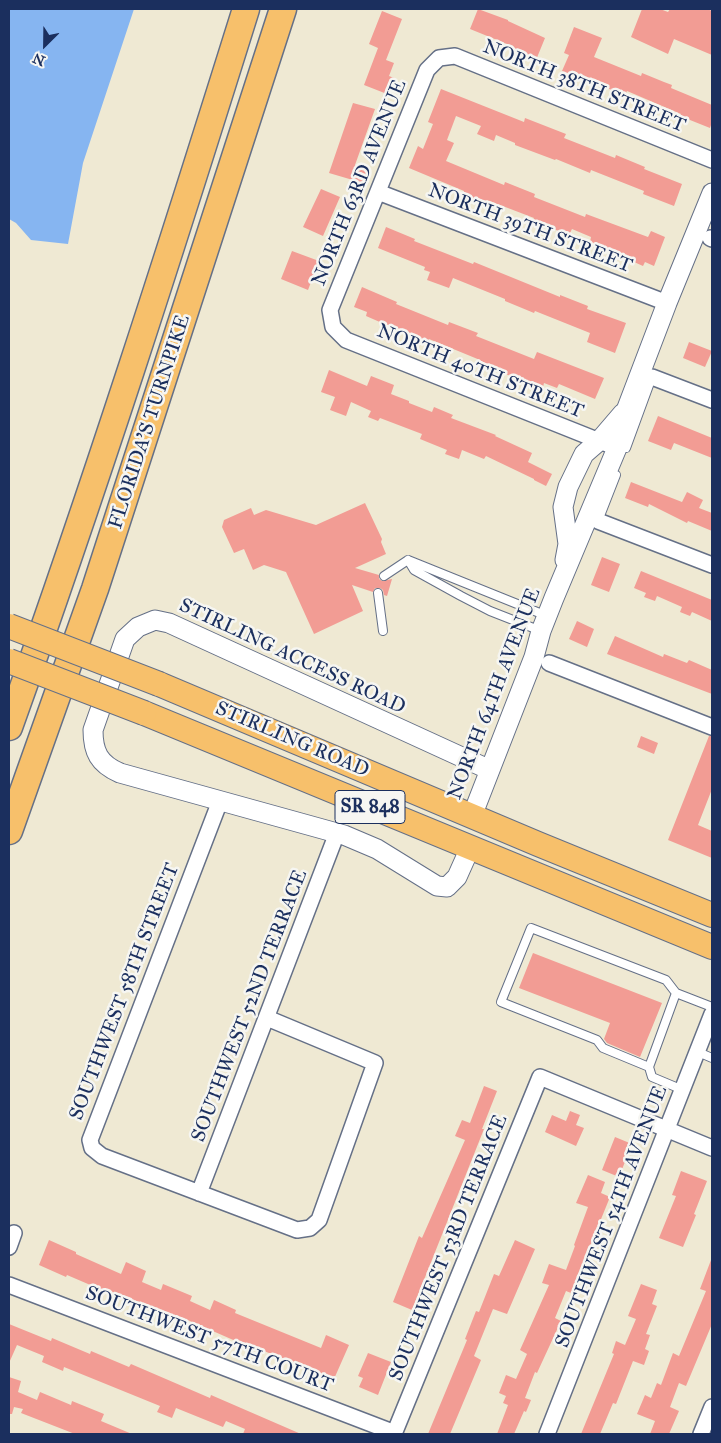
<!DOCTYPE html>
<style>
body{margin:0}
#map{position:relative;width:721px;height:1443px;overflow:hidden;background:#efe9d3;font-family:"IM FELL Great Primer",serif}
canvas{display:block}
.frame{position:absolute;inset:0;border:10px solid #1b2f5e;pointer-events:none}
.north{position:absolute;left:20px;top:20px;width:50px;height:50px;-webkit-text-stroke:4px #f6f6f2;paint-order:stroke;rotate:203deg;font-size:14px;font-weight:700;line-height:20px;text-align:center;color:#1b2f5e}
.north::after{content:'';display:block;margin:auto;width:18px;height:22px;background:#1b2f5e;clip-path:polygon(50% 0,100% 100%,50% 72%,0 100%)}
</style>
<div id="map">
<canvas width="721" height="1443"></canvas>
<div class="frame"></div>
<div class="north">N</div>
</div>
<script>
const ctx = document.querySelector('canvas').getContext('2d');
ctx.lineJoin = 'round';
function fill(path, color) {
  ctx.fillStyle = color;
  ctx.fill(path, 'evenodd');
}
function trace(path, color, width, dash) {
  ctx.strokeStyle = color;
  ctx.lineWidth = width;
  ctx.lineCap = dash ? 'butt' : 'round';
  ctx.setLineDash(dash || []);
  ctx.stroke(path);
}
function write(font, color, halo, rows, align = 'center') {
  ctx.font = font + ' "IM FELL Great Primer",serif';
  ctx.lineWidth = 5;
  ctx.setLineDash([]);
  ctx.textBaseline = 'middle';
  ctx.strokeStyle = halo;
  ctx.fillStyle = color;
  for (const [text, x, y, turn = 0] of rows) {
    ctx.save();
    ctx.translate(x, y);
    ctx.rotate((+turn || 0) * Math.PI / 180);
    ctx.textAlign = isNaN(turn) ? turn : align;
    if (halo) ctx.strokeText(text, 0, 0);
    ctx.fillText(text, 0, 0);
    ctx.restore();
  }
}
fill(new Path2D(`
 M9,9h125l-51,154 -15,81 -37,-4 -15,-17 -7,-4z`), '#86b5f1');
fill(new Path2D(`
 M478,9l30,11v1l37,17 -9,22 -30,-14 1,-2 -37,-15z
 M642,9h18l8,3 2,-3h37l5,2v44l-38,-16 -6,15 -37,-17z
 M382,11l20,8 -16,41 8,3 -5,13 5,2 -7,16 -23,-9 14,-37 -9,-4z
 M574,27l28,11 -8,19 47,19 1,-3 22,9 8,3 -1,3 41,17v17l-2,6 -30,-12 1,-2 -54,-23 -2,4 -63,-24 7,-16 -5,-2z
 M441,89l83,33 1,-4 41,16 -2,4 51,20 1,-3 29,12 -1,2 38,15 -8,22 -31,-12 1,-3 -53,-21 -1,3 -34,-14 -1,1 -40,-15v-2l-19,-8 -2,6 -17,-7 4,-8 -25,-10 -9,24 7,3 -8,18 58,24 1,-3 30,12 -1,3 51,20 1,-3 62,23 3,-6 14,6 -11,29 -9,-4 -2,4 -9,-4 1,-3 -45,-17 1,-5 -19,-8 -3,6 -36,-14 1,-3 -47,-18 -1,4 -23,-9 1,-4 -55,-23 9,-22 5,3 10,-25 -5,-2z
 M353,103l22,6 -20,56 13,4 -5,14 -34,-10z
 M321,189l19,8 -17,39 -20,-9z
 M386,227l29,12 -1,2 59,23 1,-2 86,35v-2l28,11 -1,3 39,14 -11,30 -28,-11 3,-9 -55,-22 -1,2 -29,-12v-2l-52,-21 -4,10 -22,-8 3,-8 -6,-2 1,-3 -47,-19z
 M292,251l27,10 -11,29 -27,-11z
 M362,287l35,15 -1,2 52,21 1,-3 29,11 -2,3 58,23 3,-7 67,26 -9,21 -36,-15 -2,4 -13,-5 -1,4 -17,-7 -1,2 -46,-19 1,-3 -51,-21 -1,4 -62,-27 1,-4 -13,-5z
 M689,342l23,9 -7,16 -22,-9z
 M329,370l38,16 4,-10 23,9 -3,9 18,7v2l23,9 2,-5 19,8 -2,3 45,17 -1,1 37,17 -4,9 24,12 -6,12 -12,-6v-1l-48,-23 -2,3 -22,-9 -3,9 -14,-5 2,-4 -27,-11 2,-5 -42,-16 -2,3 -10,-4 3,-6 -20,-9 -5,14 -16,-6 5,-13 -14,-5z
 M658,416l54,22v20l-38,-15 -3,7 -23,-9z
 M631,482l51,20 5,-10 16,8 -4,8 13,5v18l-24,-10 -1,2 -38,-19 -1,3 -23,-9z
 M365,503l17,36 -1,3 5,12 -31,14 24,7v4l3,2 10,-2 -5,17 -3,-1 -1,-5 -3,-2h-5l-2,4 -21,-7 11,26 -49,23 -28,-62 -22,-7 -11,5 -9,-21 -10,4 -12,-26 2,-7 27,-12 3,7 12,-5 50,15z
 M602,557l18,7 -11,28 -18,-7z
 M641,571l71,29v21l-20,-9 -2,4 -10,-4 2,-5 -25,-11 -2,5 -11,-4 2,-4 -12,-5z
 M577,621l17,8 -7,18 -18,-8z
 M615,636l48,21 1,-3 23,9 2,-3 23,10v24l-105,-40z
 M641,736l17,7 -4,11 -17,-7z
 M709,736h3v53l-14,36 14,6v27l-44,-18z
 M533,953l129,50 -22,54 -33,-14 -3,-4 6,-16 -91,-35z
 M484,1086l13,5 -15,38h2l-72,181 -19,-8 26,-66 3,2 43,-98 -10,-4 7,-16 8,3z
 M570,1111l10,4 -4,10 8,3 -8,18 -31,-14 7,-17 14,6z
 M615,1137l17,7 -13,33 -17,-7z
 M681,1171l26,10 -13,33 2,1 -13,32 -24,-9 17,-42 -4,-1z
 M588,1175l17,7 -4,11 9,4 -39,96 -5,-2 -11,27 6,3 -24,52 -2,-1 -10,26 6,2 -5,12 -2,-1 -10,23h-17l11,-29 -5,-2 3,-7 -7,-3 7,-18 10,4 11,-25 -7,-4 29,-65 -7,-2 7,-19 17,6 9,-24 -1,-1 14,-38 -12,-4z
 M49,1240l27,12v2l45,20 5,-12 20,9 -4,11 19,8 2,-6 29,12 -2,5 20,9 4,-10 22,10 -1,3 86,35 5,-13 23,10 -15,34 -70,-28 -1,2 -80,-35 -1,2 -37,-16 -1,4 -77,-33 -1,2 -27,-12z
 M515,1240l20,9 -28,65 -14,-5 -19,47 7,4 -31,74h-22l39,-94 -2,-1 11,-28 3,1 15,-38 5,2z
 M711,1260l1,64 -26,62 -7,-3 -9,24 9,4 -10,23h-19l5,-13 -18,-7 8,-19 6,3 6,-15 4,2 12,-32 6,3 27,-65 -6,-2z
 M641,1284l16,6 -5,14 5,2 -11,28 4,1 -5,14 4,2 -5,14 -11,-4 -17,43 -3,-1 -13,31h-19l33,-80 -2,-1 4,-12 9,4 11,-26 -8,-3z
 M9,1324l42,17 1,-3 38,16 1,-3 38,16 2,-3 79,34 1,-3 90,39h-58l2,-5 -19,-8 -3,6 -47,-19 -4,10 -15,-6 3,-6 -96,-39 -1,4 -21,-9 2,-6 -27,-11 -8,18z
 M368,1353l23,9 -13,33 -19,-8 4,-9 -5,-2z
 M9,1377l12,4 -3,11 19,8 3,-8 31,13 1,-4 32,13 -3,7 31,13h-57l-54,-21 2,-4 -9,-2 -2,7h-3z`), '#f29c94');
const service = new Path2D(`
 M626,448l26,-71
 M598,521l18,-46
 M408,560l6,10 47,26 29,15 51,20
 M408,560l139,56
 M384,576l24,-16
 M378,593l5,38
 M676,993l-27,74 3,10 31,13
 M698,1052l14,6
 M649,1067l-46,-19 -6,-8 -96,-38 30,-74 135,52 10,13 36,14`);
const minor = new Path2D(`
 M378,192l289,111
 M710,238l2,1
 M652,377l60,23
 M607,444l-261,-104 -13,-13 -3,-17 97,-240 12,-12 16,-2 257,104
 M598,521l114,44
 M549,663l163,64
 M220,801l-130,339 2,8 10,8 195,74 13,-2 9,-8 56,-157 -108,-45
 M199,1193l138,-360
 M9,1247l5,-14
 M9,1285l386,148
 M394,1434l146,-357 172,71
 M547,1434l165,-420
 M701,1434l11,-27`);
const tertiary = new Path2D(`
 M565,560l3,-16 -5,-37 5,-20 16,-33 15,-13 24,-28
 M472,816l62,-159 7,-26 13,-33 63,-150 10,-40 40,-105 45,-110
 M470,848l-13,29 -10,10 -10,-1 -60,-37 -33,-14 -224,-62c-21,-9 -27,-21 -27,-43l32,-91 13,-12 17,-7 14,3 321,147`);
const primary = new Path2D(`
 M159,684l379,160 174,71
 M144,713l568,234`);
const motorway = new Path2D(`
 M9,727c85,-237 162,-478 237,-718
 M9,831l86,-242 188,-580`);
trace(service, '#657087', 10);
trace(minor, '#657087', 18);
trace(tertiary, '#657087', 21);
trace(primary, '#657087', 26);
trace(motorway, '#657087', 29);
trace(service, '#fff', 8);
trace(minor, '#fff', 15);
trace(tertiary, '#fff', 19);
trace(primary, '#f7c06b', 24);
trace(motorway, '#f7c06b', 26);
const primaryBridge = new Path2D(`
 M9,626l150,58
 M9,661l135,52`);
trace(primaryBridge, '#657087', 26, []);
trace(primaryBridge, '#f7c06b', 24);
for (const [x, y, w] of [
 [370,807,70]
]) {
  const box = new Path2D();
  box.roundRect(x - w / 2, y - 16.5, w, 33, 4);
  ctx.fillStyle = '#f6f6f2';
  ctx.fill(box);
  trace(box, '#1b2f5e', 1);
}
write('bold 19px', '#1b2f5e', null, [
 ["SR 848",370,807]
]);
write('20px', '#1b2f5e', '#f6f6f2', [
 ["NORTH 38TH STREET",584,87,22],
 ["NORTH 63RD AVENUE",360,183,-68],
 ["NORTH 39TH STREET",530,229,21],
 ["NORTH 40TH STREET",480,372,22],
 ["FLORIDA'S TURNPIKE",150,422,-72],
 ["STIRLING ACCESS ROAD",292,657,25],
 ["NORTH 64TH AVENUE",495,694,-69],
 ["STIRLING ROAD",292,740,23],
 ["SOUTHWEST 58TH STREET",125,992,-69],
 ["SOUTHWEST 52ND TERRACE",250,1006,-69],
 ["SOUTHWEST 54TH AVENUE",612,1217,-69],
 ["SOUTHWEST 53RD TERRACE",449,1248,-68],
 ["SOUTHWEST 57TH COURT",209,1340,21]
]);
</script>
